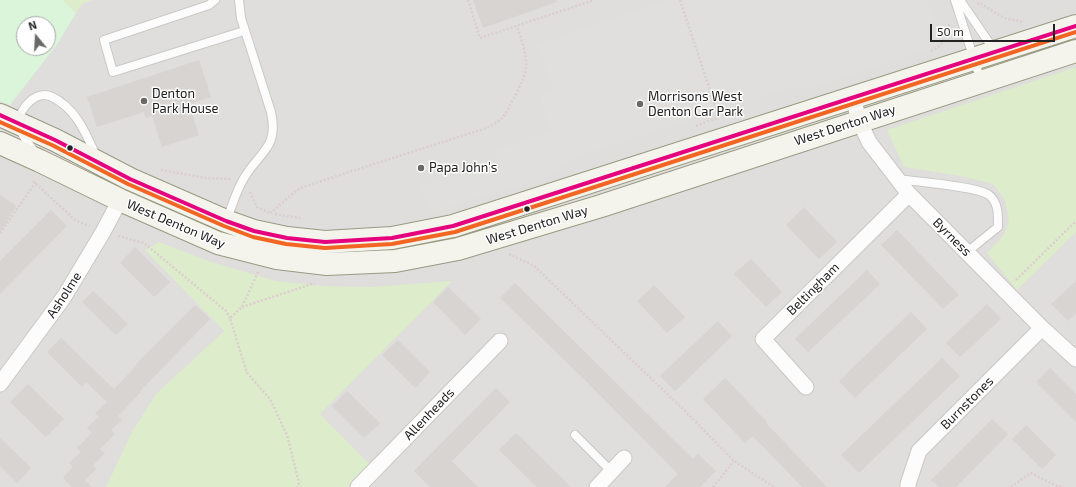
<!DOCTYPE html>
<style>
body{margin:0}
#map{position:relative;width:1076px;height:487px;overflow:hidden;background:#f0eeeb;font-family:"Exo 2",sans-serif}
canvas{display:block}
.north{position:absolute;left:16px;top:16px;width:40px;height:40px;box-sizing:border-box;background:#fff;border:1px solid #a7a7a7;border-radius:50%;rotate:342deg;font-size:11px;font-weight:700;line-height:16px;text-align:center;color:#222}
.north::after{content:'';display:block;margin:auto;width:14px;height:18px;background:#6a6968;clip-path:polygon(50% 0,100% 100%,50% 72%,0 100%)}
.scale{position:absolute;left:930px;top:24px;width:125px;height:18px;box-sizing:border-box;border:2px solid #222;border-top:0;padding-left:5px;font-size:12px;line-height:14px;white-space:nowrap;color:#222;-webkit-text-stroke:3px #fff;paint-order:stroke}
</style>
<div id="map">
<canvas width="1076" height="487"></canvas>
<div class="north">N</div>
<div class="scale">50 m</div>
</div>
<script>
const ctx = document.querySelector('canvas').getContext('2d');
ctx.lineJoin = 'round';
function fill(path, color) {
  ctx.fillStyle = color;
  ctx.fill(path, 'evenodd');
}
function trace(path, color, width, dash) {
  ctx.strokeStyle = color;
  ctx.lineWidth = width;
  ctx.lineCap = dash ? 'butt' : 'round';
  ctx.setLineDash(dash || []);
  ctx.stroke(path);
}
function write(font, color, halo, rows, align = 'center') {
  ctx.font = font + ' "Exo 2",sans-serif';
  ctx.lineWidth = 3;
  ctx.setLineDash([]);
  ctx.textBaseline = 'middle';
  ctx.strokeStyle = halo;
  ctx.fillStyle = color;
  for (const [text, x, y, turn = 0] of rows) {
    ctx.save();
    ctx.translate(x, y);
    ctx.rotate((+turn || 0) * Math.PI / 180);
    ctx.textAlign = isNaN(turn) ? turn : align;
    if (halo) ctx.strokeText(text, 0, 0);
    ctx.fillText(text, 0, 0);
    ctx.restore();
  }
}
fill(new Path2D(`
 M0,0h1076v487h-1076zM24,24h24v24h-24z`), '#dfdedc');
fill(new Path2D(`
 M63,0h30l-11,4 -6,9z
 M1076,67v165l-59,58 -30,-37 17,-18 5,-16 -4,-19 -12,-16 -33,-8 -56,-9 -17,-37z
 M159,242l52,20 65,19 46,5 50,1 80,-6 -132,133 51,52 -21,21h-244l26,-55 24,-38 68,-63 -79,-81z`), '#ddeccb');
fill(new Path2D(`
 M0,0h63l13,13 -18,30 -48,62 -10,-4zM24,24h24v24h-24z`), '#daf5da');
fill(new Path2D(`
 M667,0h261l9,31 -10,18 -124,41 -14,-3 -213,70 -27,19 -119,37 -9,-27 76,-24 -4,-11 57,-20 -9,-34 13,-5 -16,-47z`), '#e0dfde');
fill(new Path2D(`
 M473,0h83l1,2 -74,26z
 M199,60l12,37 -22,7 10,31 -37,12 -10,-31 -6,2 -2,-6 -47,15 -10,-30z
 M0,195l16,11 -16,26z
 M804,207l33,35 -18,17 -33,-34z
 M51,210l16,16 -67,68v-33z
 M897,230l62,65 -16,14 -62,-64z
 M135,247l35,35 -16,15 -34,-34z
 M751,259l31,33 -16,15 -32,-33z
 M867,270l13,14 -72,68 -13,-13z
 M1076,281v32l-8,8 -17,-17z
 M515,283l178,176 5,-5 18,17 -16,16h-35l13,-13 -94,-95 -84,-81z
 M654,285l31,32 -18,16 -30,-32z
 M448,287l33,32 -16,16 -32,-33z
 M93,291l35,33 -12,11 -34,-33z
 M987,304l14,15 -41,38 -14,-14z
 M195,305l15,14 -70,72 1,1 -23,24 4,4 -11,10 4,4 -15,15 5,4 -12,12 3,4 -11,11 7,7h-20l-9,-9 10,-11 -4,-4 12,-11 -4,-4 15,-15 -5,-5 12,-12 -4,-3 12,-11 -21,-20 -4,5 -35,-35 14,-14 53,51 23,-24 -1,-1z
 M911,312l16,17 -72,69 -16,-17z
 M718,321l14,15 -57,55 -15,-15z
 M398,340l32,32 -15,16 -33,-33z
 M942,358l18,18 -101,97 -18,-18z
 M1050,368l26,26v28l-40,-40z
 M725,378l42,44 -1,1 61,64h-25l-49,-51 -8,7 -42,-44z
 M28,384l36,35 -18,18 -36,-35z
 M496,388l14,14 -58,59 26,26h-48l-16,-16z
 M347,391l33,32 -16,15 -32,-32z
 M992,419l16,15 -52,53h-17l-8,-7z
 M1026,425l30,30 -14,14 -30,-30z
 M516,433l55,54h-34l-38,-37z
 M0,438l31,30 -14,15 -17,-17z`), '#d7d4d2');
const lane = new Path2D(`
 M215,0l-6,5 -105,35 9,32 131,-41
 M955,0l26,81
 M960,0l30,44 8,1
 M35,153c-5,-8 -16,-20 -16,-30 0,-15 18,-34 33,-26 24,11 34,37 44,59
 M898,179c19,3 78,7 91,16 10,8 9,21 9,32l-31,25
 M226,221c6,-14 10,-30 18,-43 16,-27 35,-30 27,-66l-30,-94 -2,-18
 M575,435l37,37`);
const street = new Path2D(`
 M853,98l6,22 10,22 40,52 133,134 34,31
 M0,384l64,-87 39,-65 17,-32
 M806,387l-43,-48 146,-145
 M358,487l142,-146
 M597,487l27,-29
 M908,487v-3l11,-33 123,-123`);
const secondary = new Path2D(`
 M0,115l55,25 75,39 96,42 28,10 33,7 38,4 67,-4 61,-12 623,-200
 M0,143l40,18 80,39 98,43 59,15 50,6 68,-3 63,-12 143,-43 475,-155`);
trace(lane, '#c9c8c7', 10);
trace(street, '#c9c8c7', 17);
trace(secondary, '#999a82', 24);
trace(new Path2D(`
 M468,0l12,38 114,-38
 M680,0l39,117
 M977,4l3,-1 24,15 19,4
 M931,51l10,-6 9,-22
 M696,126l23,-9 19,-4
 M161,170l45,8 25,1
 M33,181l42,39 14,6
 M250,192l7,15 13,6
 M270,213l30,-25 52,-17 135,-43c5,-3 11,-6 15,-10 6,-7 24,-41 24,-50 1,-14 -5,-29 -9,-42
 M275,214l25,4
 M0,233l36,-51
 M118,236l26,7 82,68 4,7
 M509,254l25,12 151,145 49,50 40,26
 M258,272l-16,35 -12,11 17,55 23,26 17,36 12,48 -1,4
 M1016,280l60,-59
 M242,307l73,-24
 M713,487l21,-26
 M1011,487l20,-14 24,12 9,2`), '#dccecd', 2.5, [2, 2]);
trace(lane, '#fdfcfc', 8);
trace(street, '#fdfcfc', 15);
trace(secondary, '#f4f4ed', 22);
trace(new Path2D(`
 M0,115l55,25 75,39 96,42 28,10 33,7 38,4 67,-4 61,-12 623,-200`), '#e5007d', 4);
trace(new Path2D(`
 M0,122l52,23 76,39 96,42 29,11 33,7 39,4 67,-4 63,-12 621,-200`), '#f26522', 4);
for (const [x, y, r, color] of [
 [144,101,4,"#6a6968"],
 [640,104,4,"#6a6968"],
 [70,148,3.5,"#222"],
 [421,168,4,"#6a6968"],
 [527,209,3.5,"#222"]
]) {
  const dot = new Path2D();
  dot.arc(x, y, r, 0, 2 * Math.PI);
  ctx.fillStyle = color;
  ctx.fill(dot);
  trace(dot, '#fff', 1.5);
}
write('13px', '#222', '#fff', [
 ["Denton",152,94],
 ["Park House",152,109],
 ["Morrisons West",648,97],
 ["Denton Car Park",648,112],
 ["Papa John's",429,168]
], 'left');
write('13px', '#222', '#fff', [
 ["West Denton Way",845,125,-18],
 ["West Denton Way",176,224,23],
 ["West Denton Way",537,225,-17],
 ["Byrness",952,237,45],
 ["Beltingham",813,289,-45],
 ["Asholme",64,295,-57],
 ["Burnstones",967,403,-45],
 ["Allenheads",429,414,-46]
]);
</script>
